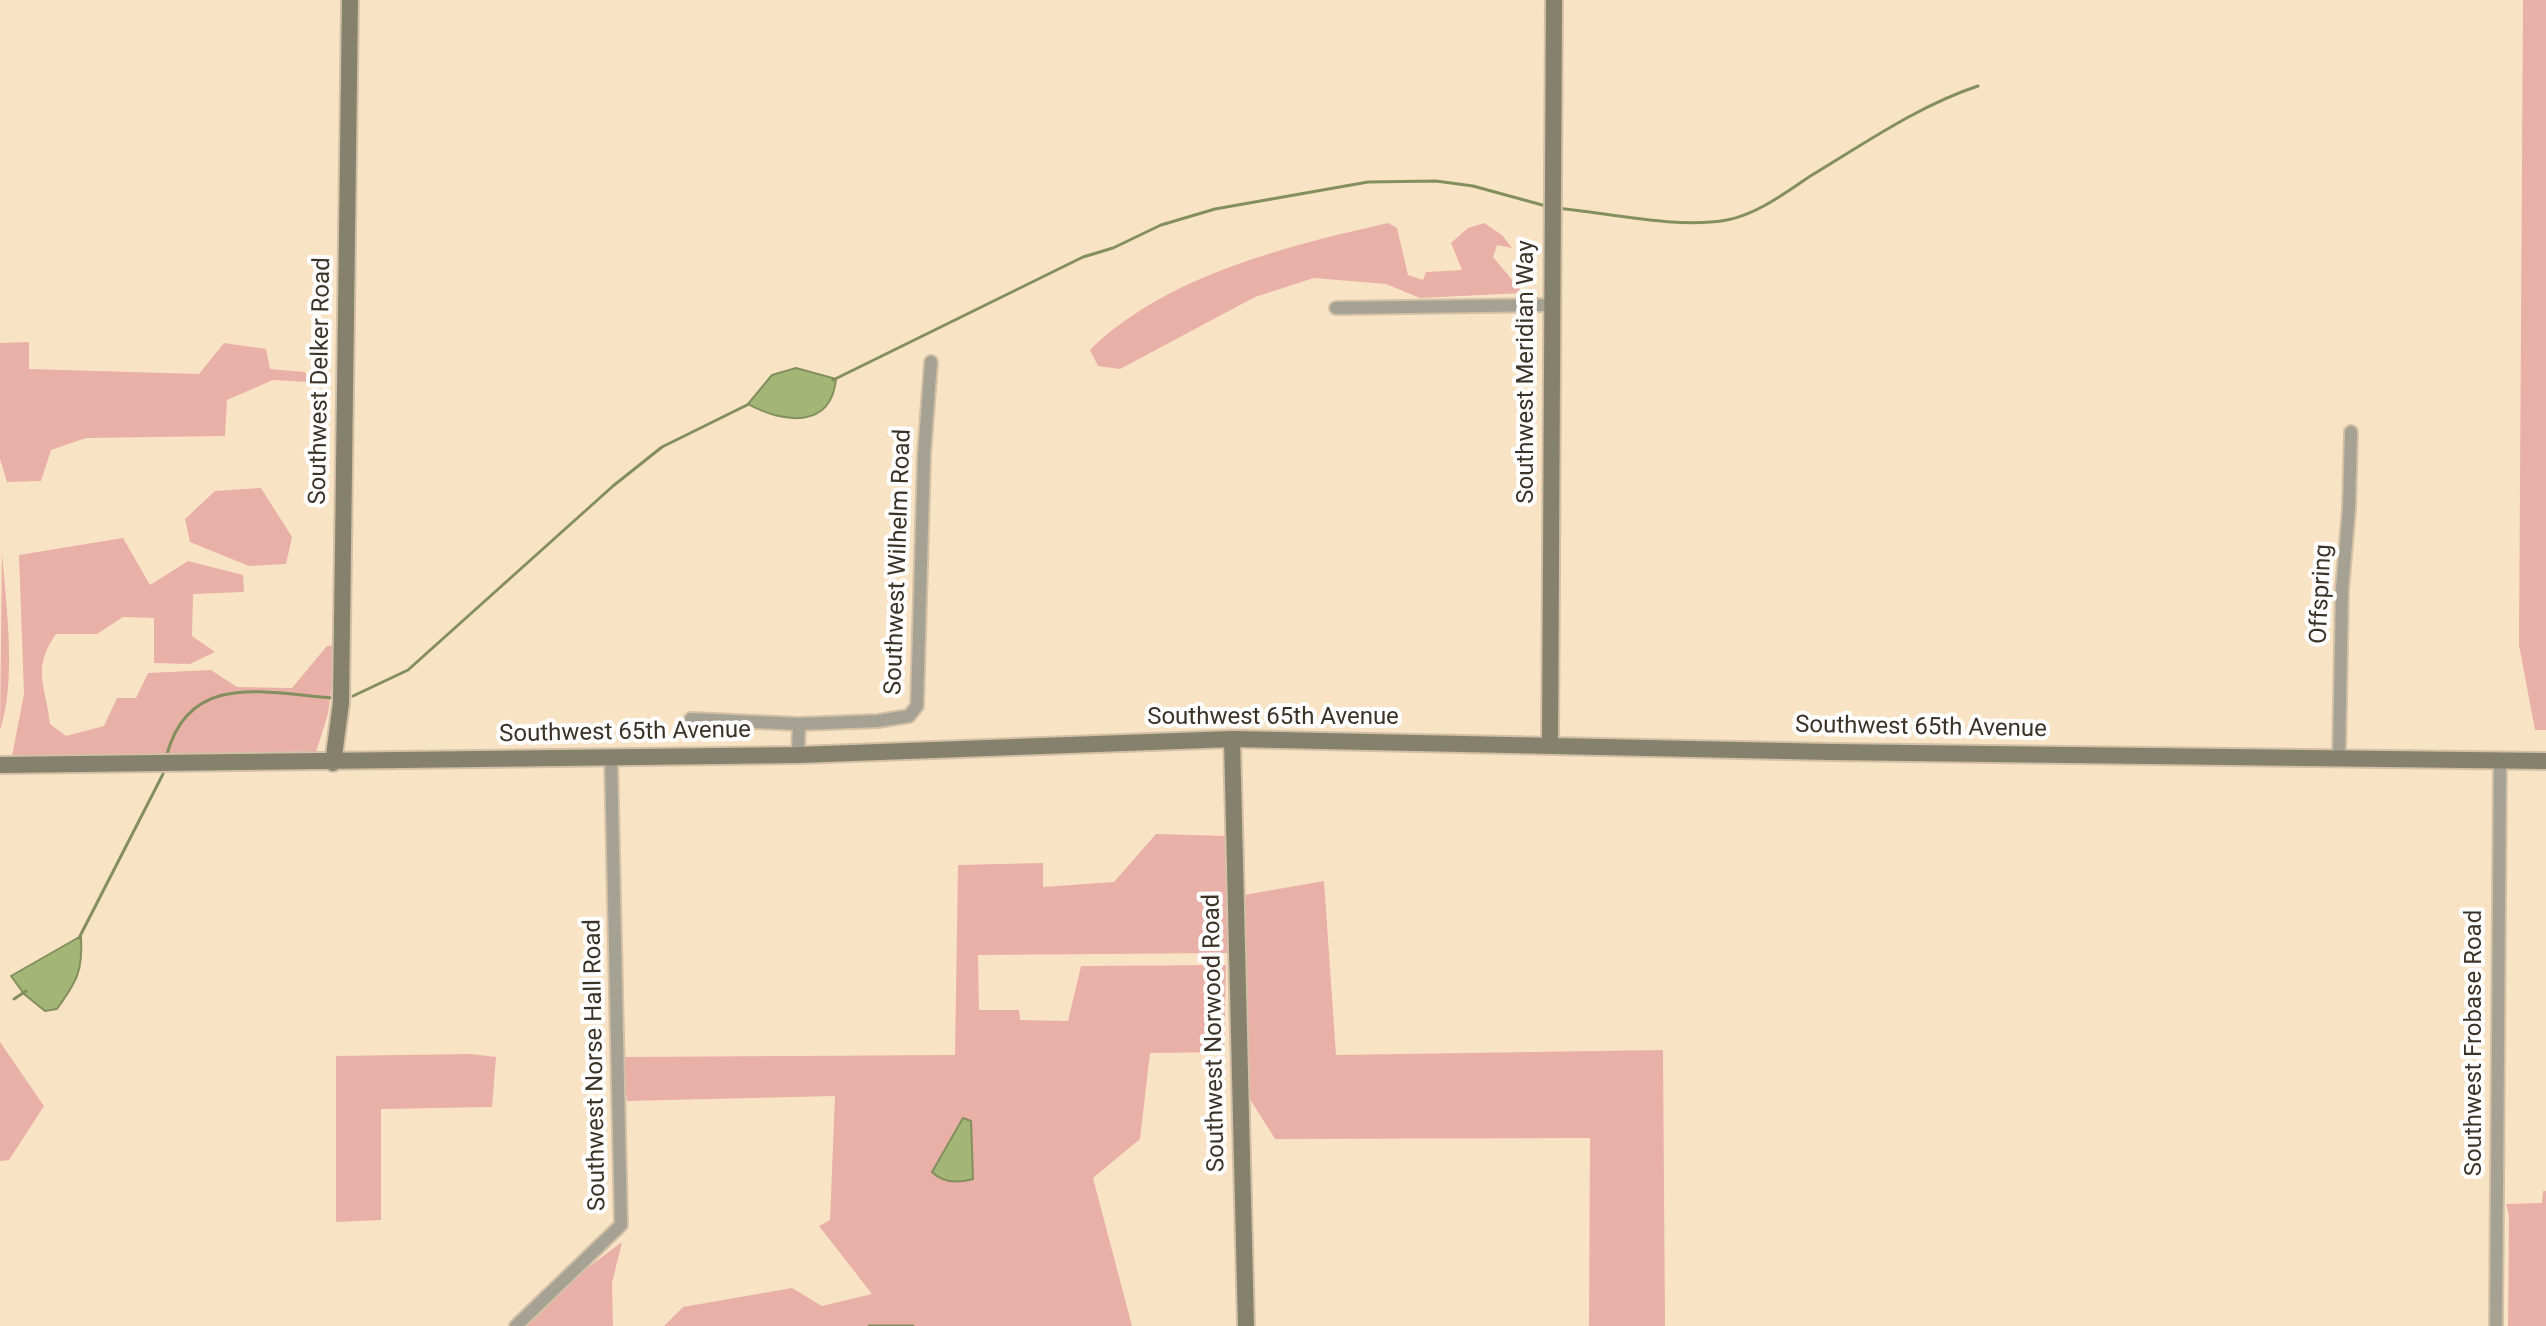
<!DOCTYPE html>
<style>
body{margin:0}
canvas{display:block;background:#f9e3c5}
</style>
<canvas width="2546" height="1326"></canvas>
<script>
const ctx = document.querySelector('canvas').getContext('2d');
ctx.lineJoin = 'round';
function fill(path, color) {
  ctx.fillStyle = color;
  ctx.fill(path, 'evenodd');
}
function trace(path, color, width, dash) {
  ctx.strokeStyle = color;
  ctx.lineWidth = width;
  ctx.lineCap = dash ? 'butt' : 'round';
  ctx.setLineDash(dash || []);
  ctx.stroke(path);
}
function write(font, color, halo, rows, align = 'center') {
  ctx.font = font + ' Roboto,sans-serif';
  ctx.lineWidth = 8;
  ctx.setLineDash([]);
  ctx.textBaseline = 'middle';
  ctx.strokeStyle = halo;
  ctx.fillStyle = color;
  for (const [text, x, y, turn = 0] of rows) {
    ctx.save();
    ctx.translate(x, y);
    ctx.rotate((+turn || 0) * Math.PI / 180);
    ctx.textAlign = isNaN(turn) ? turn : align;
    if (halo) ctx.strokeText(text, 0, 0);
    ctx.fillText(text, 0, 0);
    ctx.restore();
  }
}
fill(new Path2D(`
 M2523,0h23v730h-11l-16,-85z
 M1388,223l9,5 11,47 15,5 3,-8 36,-2 -11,-27 17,-15 16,-5 18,12 10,13 -15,-3 -4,12 30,36 -103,5 -34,-14 -72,-6 -59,19 -135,72 -22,-3 -8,-16c76,-75 198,-104 298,-127z
 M29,342v27l170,5 25,-31 42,6 4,20 35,3 3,10 -35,-2 -46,20 -2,36 -139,2 -35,12 -10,31 -34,1 -7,-23v-116z
 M261,488l31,49 -6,27 -37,2 -59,-24 -5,-23 30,-28z
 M123,538l27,47 38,-24 55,14 1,17 -51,2 -1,42 23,16 -25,12 -36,-1v-45l-31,-1 -26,17h-41c-25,36 -10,51 -6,90l16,12 38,-10 13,-28h19l12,-25 63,-3 26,17 55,1 35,-42 10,-1 -9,69 -13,41 -303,1 12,-62 -5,-139z
 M2,552c4,53 15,128 -2,178z
 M1156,834l71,2v117l-249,2 1,55h40l1,10 48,1 13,-55 145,-1 -2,87 -74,1 -10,86 -47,39 39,148h-468l19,-19 109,-19 30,18 50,-12 -53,-68 11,-6 5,-124 -208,5 -5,-44 333,-2 3,-190 85,-2v24l71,-5z
 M1324,881l12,174 327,-5 2,276h-76l1,-188 -315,1 -25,-40 -6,-204z
 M0,1042l44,64 -35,54 -9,1z
 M471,1054l25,3 -4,50 -111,2v111l-45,2v-166z
 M2543,1191h3v135h-38l1,-110 -3,-12 36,-1z
 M622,1242l-10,41 1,43h-86l40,-43z`), '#e9b0a8');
const water = new Path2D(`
 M796,368l40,11c-5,51 -54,44 -88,25l24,-29z
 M81,936c2,35 -4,45 -24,73l-12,2 -21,-17 -13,-18z
 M963,1118l8,3 2,58c-14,4 -30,4 -41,-7z`);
fill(water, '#a4b675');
trace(water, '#848f5e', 2);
trace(new Path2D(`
 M1557,208c51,5 120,21 170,12 31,-6 59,-28 85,-45 53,-32 108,-70 166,-89
 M833,380l250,-123 30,-9 48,-23 54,-16 153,-27 68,-1 37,5 73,20
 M353,696l55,-26 205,-184 49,-39 87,-43
 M167,754c23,-83 98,-61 166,-56
 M79,938l84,-164
 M14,999l12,-8
 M869,1326h44`), '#848f5e', 3);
const street = new Path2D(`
 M1336,308l215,-3
 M691,719l108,5 79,-3 31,-5 8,-10 7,-251 7,-93
 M798,755l1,-31
 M2339,757l3,-167 7,-82 2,-76
 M516,1326l105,-101 -10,-467
 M2496,1326l4,-565`);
const secondary = new Path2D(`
 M1232,739l14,587
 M1550,745l4,-745
 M333,763l8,-60 9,-703
 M0,765l798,-10 434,-16 599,13 715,9`);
trace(street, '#d3c0a5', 16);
trace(secondary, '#d3c0a5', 20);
trace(street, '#a5a294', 12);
trace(secondary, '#85816c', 16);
write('24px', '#3b3327', '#fff', [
 ["Southwest Meridian Way",1527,372,-90],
 ["Southwest Delker Road",321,381,-89],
 ["Southwest Wilhelm Road",899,562,-88],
 ["Offspring",2322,594,-87],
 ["Southwest 65th Avenue",1273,718],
 ["Southwest 65th Avenue",1921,728,1],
 ["Southwest 65th Avenue",625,733,-1],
 ["Southwest Norwood Road",1215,1033,-91],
 ["Southwest Frobase Road",2475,1043,-90],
 ["Southwest Norse Hall Road",596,1065,-91]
]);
</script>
